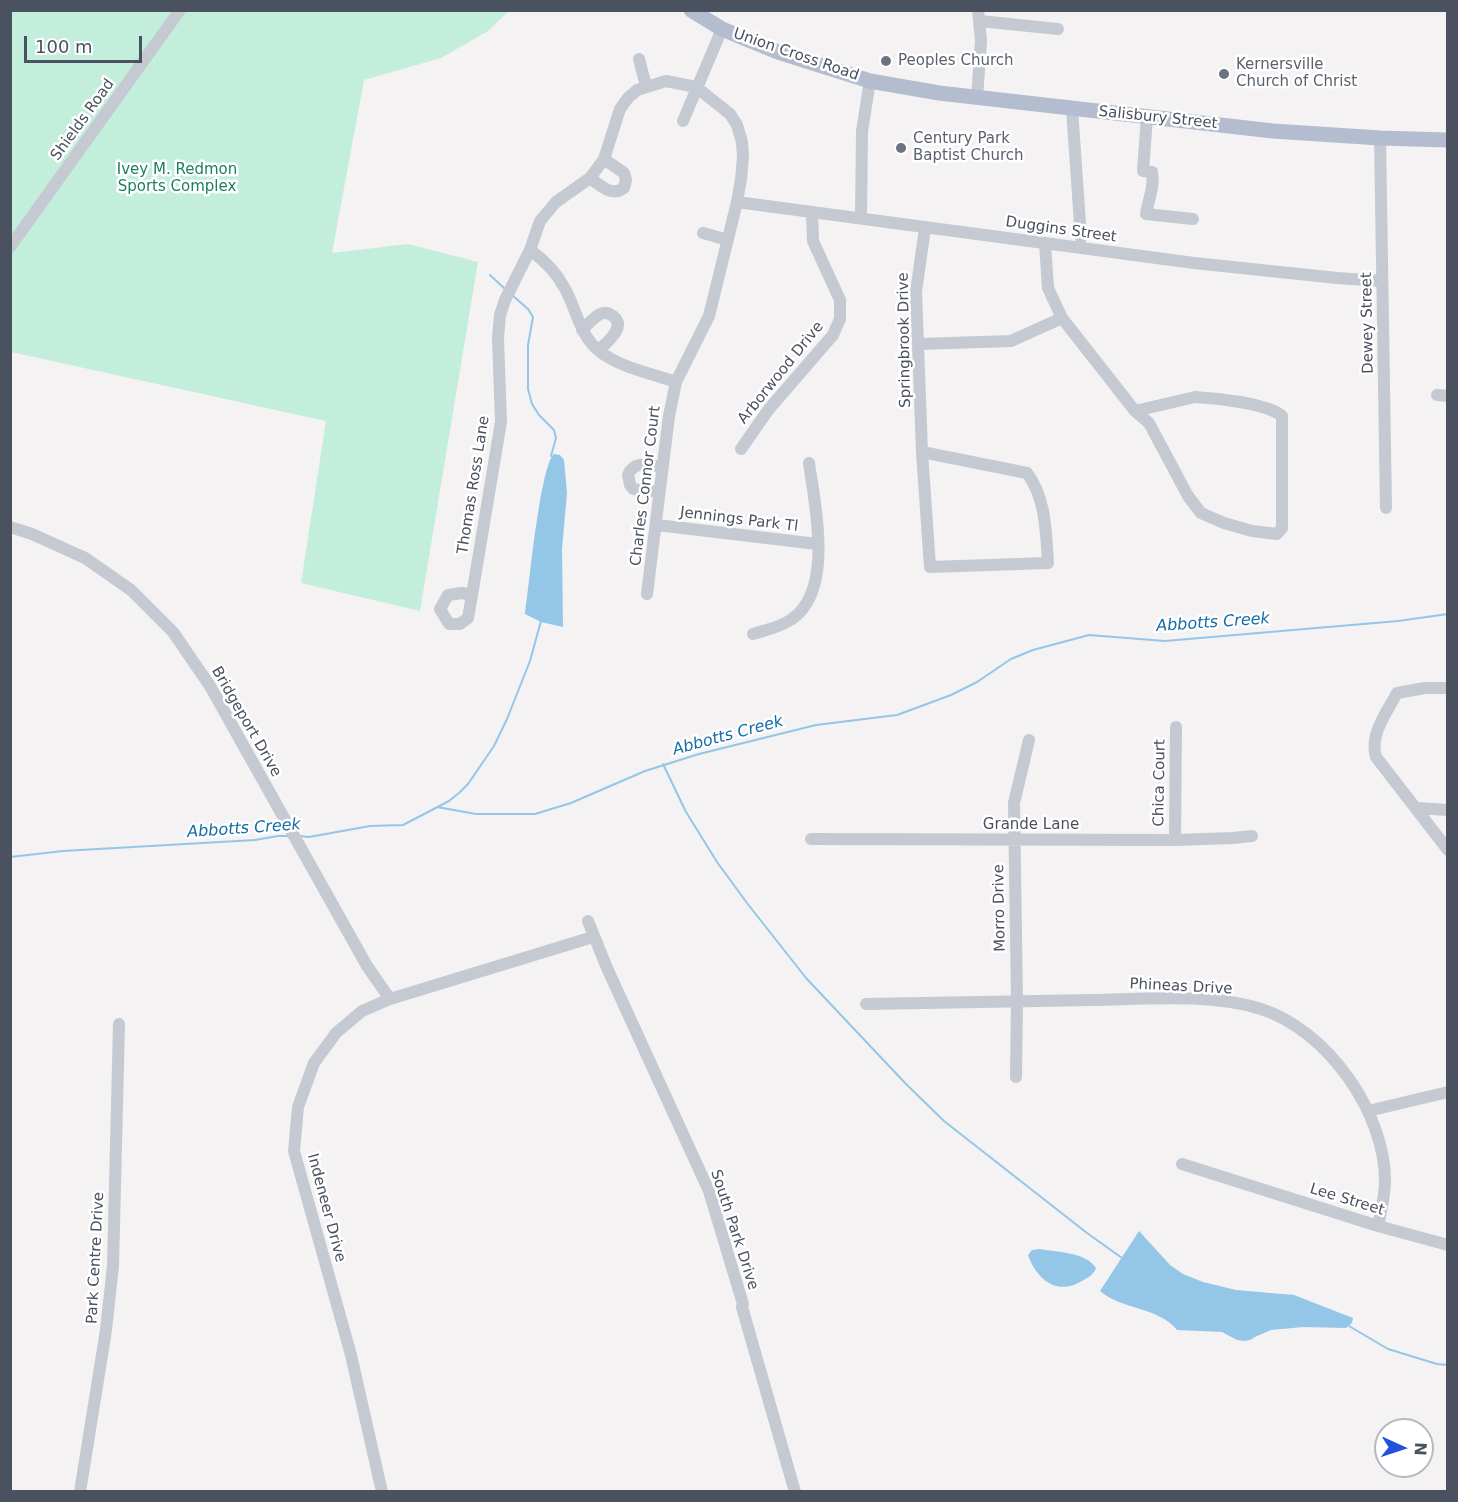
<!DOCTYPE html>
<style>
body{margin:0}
#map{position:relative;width:1458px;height:1502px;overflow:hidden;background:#f4f2f2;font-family:"DejaVu Sans",sans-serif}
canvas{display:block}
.frame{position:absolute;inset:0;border:12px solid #4a515f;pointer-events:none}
.north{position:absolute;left:1374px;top:1418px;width:60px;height:60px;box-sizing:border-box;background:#fff;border:2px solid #b7b9bf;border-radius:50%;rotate:93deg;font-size:16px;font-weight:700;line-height:24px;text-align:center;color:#4a515f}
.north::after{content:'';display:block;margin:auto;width:21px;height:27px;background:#2451dc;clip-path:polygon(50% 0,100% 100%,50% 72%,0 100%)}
.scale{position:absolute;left:24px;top:36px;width:118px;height:27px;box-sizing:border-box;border:3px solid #4a515f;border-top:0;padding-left:8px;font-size:18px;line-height:21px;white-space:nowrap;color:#4a515f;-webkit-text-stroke:4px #fff;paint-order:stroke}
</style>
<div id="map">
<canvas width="1458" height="1502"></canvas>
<div class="frame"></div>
<div class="north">N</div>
<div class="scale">100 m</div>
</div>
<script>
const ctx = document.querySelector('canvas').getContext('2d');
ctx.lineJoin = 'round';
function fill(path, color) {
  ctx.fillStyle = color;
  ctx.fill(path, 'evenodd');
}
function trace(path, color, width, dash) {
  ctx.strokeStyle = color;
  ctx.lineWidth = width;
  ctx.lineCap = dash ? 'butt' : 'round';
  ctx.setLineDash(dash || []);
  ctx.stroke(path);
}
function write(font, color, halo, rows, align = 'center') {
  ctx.font = font + ' "DejaVu Sans",sans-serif';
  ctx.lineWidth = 5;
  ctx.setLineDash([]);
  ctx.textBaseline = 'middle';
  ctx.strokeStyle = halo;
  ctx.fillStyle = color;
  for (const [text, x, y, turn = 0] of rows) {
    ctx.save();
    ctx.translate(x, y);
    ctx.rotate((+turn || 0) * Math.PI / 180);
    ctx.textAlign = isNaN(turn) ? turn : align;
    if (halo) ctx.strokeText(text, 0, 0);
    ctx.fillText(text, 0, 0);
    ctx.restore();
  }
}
fill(new Path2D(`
 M11,11h498l-21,20 -47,27 -77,22 -32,173 76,-9 70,18 -58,349 -119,-28 25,-162 -315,-69z`), '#c4eedc');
fill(new Path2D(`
 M554,454l6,1 4,5 3,33 -5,56 1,78 -22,-5 -16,-8c4,-26 15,-148 29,-160z
 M1139,1231l31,34 13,9 20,8 33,8 58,5 59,23 -1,5 -6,5 -43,-1 -32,3 -14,6 -7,4 -6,1 -7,-1 -15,-8 -45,-2c-18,-23 -55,-20 -77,-39z
 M1039,1249c17,3 47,3 57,19 -3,7 -7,9 -14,13 -25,15 -45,-1 -54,-26l4,-5z`), '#94c6e8');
trace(new Path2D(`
 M490,275l15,14
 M512,295l16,14 5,8 -5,28v44l4,15 7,11 15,15 2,8 -5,18
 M663,764l23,48 31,50 30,41 59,75 100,106 38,37 143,112 35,25
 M437,807l39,7h59l36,-11 74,-32 54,-17 117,-29 81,-10 54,-20 26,-13 34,-23 22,-9 56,-15 76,6 233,-20 50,-7
 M299,836l10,1 61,-11 33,-1 46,-24 10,-8 9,-9 26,-38 13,-27 23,-58 11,-40
 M10,857l53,-6 192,-11 23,-4h12
 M1349,1326l39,23 49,15 11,1`), '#94c6e8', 2);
trace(new Path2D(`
 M980,21l78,8
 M639,59l7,27
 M977,98l4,-57 -3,-31
 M1072,109l9,129
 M1147,117l-4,54 9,1c3,15 -4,28 -6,42l47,5
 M683,121l39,-92
 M1380,138l6,370
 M590,178c11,8 22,19 34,10l2,-8 -2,-7 -20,-14
 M737,202l457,61 143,15 45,3
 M861,218l1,-87 8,-50
 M703,233l25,7
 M1045,243l3,45 14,30 73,93
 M10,247l170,-237
 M530,250c14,10 26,22 34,37 13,22 14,46 35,64 22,17 51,22 77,31
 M582,330c5,-5 11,-12 18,-16 4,-2 9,-1 13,2 14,11 -6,26 -14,34
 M919,344l92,-3 51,-23
 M1437,395l11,1
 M1195,397c19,1 72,6 87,19v112l-5,6 -25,-3 -28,-8 -23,-10 -13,-17 -39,-73 -14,-12z
 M741,449l28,-40 64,-74 7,-16v-19l-27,-59 -1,-28
 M922,452l105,21c19,25 19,60 21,90l-118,4z
 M922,452l-6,-160 9,-64
 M659,492l-26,-3 -3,-4 -2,-10c6,-15 21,-10 35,-8
 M657,525l160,19
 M10,527l22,7 53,24 46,32 42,42 37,54 157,280 23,33
 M472,595l-10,-2 -14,2 -8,14 9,15h11l8,-6 4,-23 29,-173 -3,-84 2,-23 5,-15 25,-50 10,-29 16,-19 34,-24 14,-19 16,-50 8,-11 9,-8 29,-9 30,6 34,27 7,11 5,17 1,15 -2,22 -4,23 -28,114 -33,66 -7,34 -22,178
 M753,634c13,-4 28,-7 39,-15 42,-29 23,-113 17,-156
 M1448,688h-23l-28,5c-10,19 -28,42 -21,64l72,93
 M1417,808l31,2
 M811,839l364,1 58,-2 19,-2
 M1175,840l1,-113
 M588,921l19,47 102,223 34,113 -1,3 53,185
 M866,1004c76,-2 152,-3 227,-4 53,-1 117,-7 168,9 66,21 124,103 124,172 0,15 -4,30 -7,45
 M1016,1077l1,-76 -3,-198 15,-63
 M1368,1111l80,-19
 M1182,1164l196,62 70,19
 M80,1492l26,-162 7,-64 6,-242
 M382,1492l-31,-137 -57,-204 4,-44 16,-44 22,-30 26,-22 28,-12 203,-62`), '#c4c9d2', 12);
trace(new Path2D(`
 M691,10l31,19 56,23 92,29 69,12 334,38 107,7 68,2`), '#b4bccf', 15);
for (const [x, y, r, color] of [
 [886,61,6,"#6b7280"],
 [1224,74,6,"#6b7280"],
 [901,148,6,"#6b7280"]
]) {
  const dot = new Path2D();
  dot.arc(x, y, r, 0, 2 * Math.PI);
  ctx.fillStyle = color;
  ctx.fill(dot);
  trace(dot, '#fff', 2);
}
write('15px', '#4a515f', '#fff', [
 ["Union Cross Road",796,55,19],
 ["Salisbury Street",1158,118,6],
 ["Shields Road",83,120,-54],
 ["Duggins Street",1061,230,8],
 ["Dewey Street",1368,323,-91],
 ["Springbrook Drive",905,340,-91],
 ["Arborwood Drive",781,373,-51],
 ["Thomas Ross Lane",474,485,-81],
 ["Charles Connor Court",646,486,-83],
 ["Jennings Park Tl",739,520,7],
 ["Bridgeport Drive",246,722,60],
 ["Chica Court",1160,783,-89],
 ["Grande Lane",1031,825],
 ["Morro Drive",1000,908,-91],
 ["Phineas Drive",1181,987,3],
 ["Lee Street",1347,1200,17],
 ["Indeneer Drive",326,1208,75],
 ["South Park Drive",734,1230,72],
 ["Park Centre Drive",96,1258,-87]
]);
write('15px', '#5b616d', '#fff', [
 ["Peoples Church",898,61],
 ["Kernersville",1236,65],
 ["Church of Christ",1236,82],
 ["Century Park",913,139],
 ["Baptist Church",913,156]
], 'left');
write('15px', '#1d7e60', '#fff', [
 ["Ivey M. Redmon",177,170],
 ["Sports Complex",177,187]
]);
write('italic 16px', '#146ca8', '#fff', [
 ["Abbotts Creek",1213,623,-4],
 ["Abbotts Creek",728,736,-15],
 ["Abbotts Creek",244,829,-4]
]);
</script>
